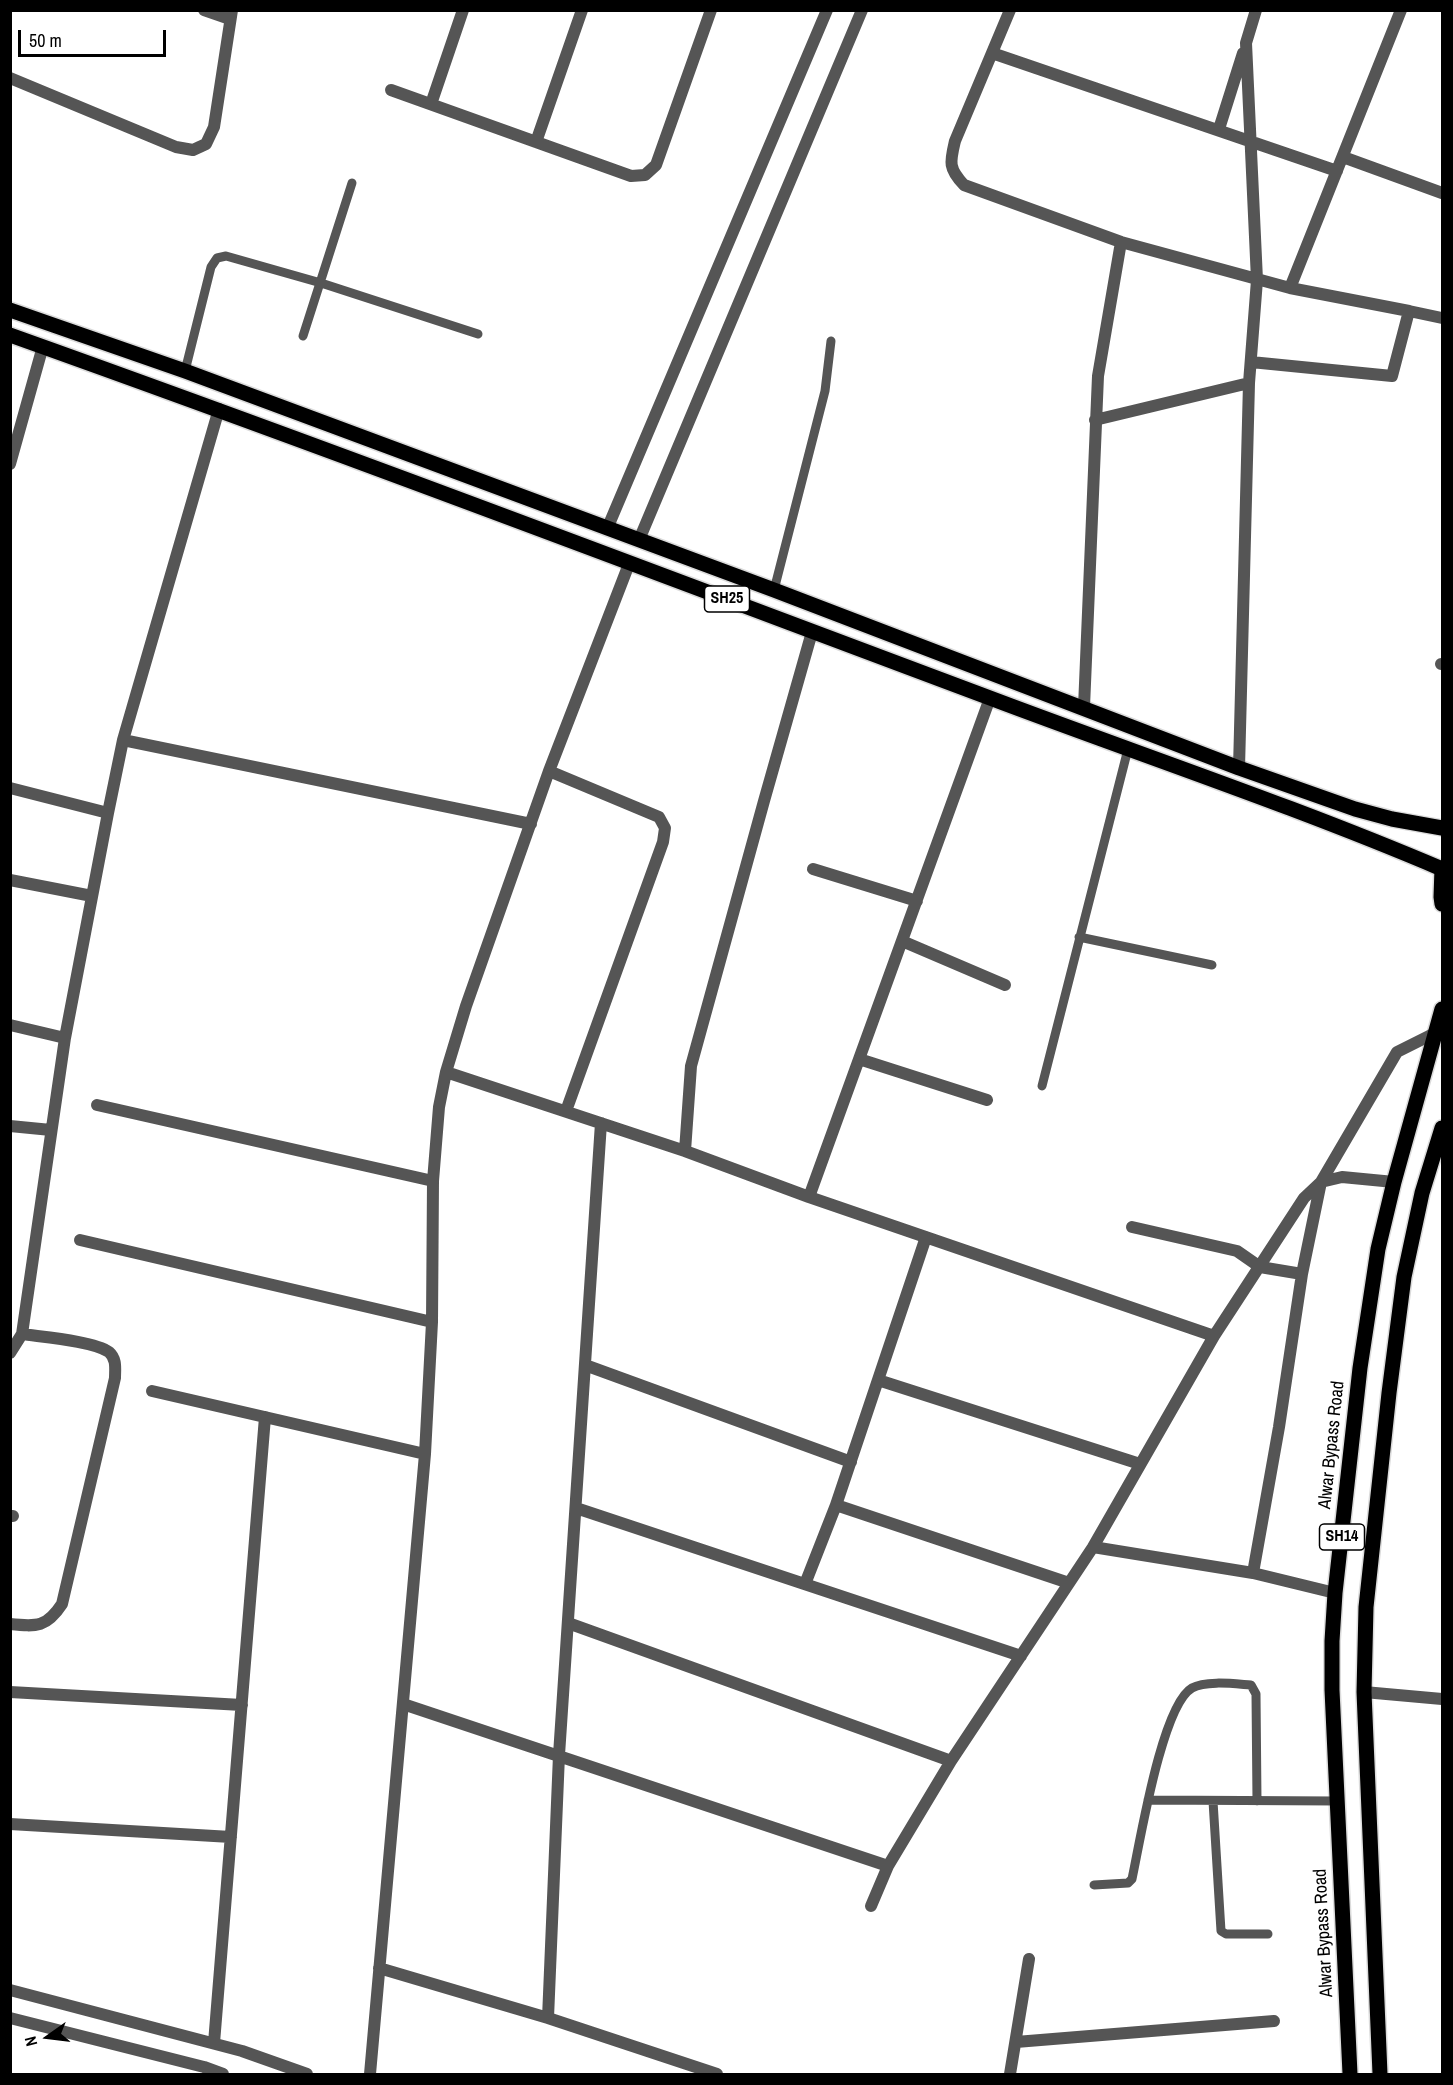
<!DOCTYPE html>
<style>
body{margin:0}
#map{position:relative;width:1453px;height:2085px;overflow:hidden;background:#fff;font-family:"Archivo Narrow",sans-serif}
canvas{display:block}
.frame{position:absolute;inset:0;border:12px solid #000;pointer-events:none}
.north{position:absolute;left:18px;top:2007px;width:60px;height:60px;-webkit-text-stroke:4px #fff;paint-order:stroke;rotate:256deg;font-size:16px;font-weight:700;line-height:24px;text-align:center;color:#000}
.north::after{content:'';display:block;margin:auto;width:21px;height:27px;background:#000;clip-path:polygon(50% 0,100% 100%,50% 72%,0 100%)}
.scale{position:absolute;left:18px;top:30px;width:148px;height:27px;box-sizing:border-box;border:3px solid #000;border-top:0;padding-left:8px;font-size:18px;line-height:21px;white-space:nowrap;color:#000;-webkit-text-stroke:4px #fff;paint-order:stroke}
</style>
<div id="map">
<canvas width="1453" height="2085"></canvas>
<div class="frame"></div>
<div class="north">N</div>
<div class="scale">50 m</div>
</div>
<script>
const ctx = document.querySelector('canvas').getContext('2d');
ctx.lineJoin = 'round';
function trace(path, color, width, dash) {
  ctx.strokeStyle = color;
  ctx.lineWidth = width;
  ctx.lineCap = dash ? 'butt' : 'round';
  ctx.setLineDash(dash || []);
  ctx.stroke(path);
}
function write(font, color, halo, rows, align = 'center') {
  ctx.font = font + ' "Archivo Narrow",sans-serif';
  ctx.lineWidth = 4.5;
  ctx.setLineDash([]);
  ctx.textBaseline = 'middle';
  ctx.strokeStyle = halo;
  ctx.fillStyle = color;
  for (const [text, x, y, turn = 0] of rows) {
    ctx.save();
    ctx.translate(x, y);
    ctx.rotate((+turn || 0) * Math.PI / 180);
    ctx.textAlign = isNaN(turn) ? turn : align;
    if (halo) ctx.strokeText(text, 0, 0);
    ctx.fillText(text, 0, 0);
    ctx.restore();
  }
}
const primary = new Path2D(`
 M10,310l175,61 589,219 465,178 116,41 37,10 50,9
 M10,335c328,117 654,241 980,363 151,57 304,108 452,171
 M1442,868l-1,29 1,7
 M1350,2074l-18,-384v-49l3,-48 25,-225 18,-119 16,-67 48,-173
 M1380,2074l-16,-382 2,-85 23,-214 15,-116 18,-84 20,-65`);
trace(primary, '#dbdbdb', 18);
trace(new Path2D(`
 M303,336l49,-153
 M185,371l26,-104 6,-9 9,-2 95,27 157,51
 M774,590l51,-199 6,-50
 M1079,937l133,28
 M1042,1086l86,-337
 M1148,1800l189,1
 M1213,1801l8,130 5,3h42
 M1094,1885l34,-2 4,-4c8,-37 30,-174 60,-191 14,-8 44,-4 59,-3l5,9 1,107`), '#555', 9);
trace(new Path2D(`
 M204,10l26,9
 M1010,10l-55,131c-5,21 -7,27 9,44l157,57 169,46 119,23
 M992,53l345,118
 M10,78l166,69 17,3 13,-6 8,-17 18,-117
 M391,90l240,86 14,-1 11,-10 55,-155
 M431,104l32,-94
 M1219,129l24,-76
 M536,142l46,-132
 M1343,157l99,36
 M1290,288l111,-278
 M1251,362l141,14 17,-65 33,7
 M1095,420l154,-37
 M10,464l33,-118
 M607,529l220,-519
 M639,540l223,-530
 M1441,664h1
 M1084,707l14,-331 23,-134
 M123,740l408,84
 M1239,768l10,-385 8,-103 -11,-237 10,-33
 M549,771l110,46 6,11 -2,14 -97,269
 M10,788l98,25
 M813,869l104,32
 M10,880l82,16
 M902,941l103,44
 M10,1025l55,13
 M859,1059l128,41
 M446,1072l239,79 124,46 405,139
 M97,1105l336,76
 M10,1126l41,4
 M685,1151l6,-85 73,-265 48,-169
 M809,1197l181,-499
 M1132,1227l105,24 23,16 42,7
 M80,1240l352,82
 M10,1353l12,-19 43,-296 43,-225 15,-73 96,-331
 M585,1365l266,97
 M878,1380l262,84
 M152,1391l273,63
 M836,1505l233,78
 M576,1508l445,148
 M10,1516h3
 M1093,1547l160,26 82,20
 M1253,1573l26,-146 23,-153 19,-92 76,-130 38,-19
 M805,1584l31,-79 90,-268
 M568,1623l383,138
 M10,1624c27,3 37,3 52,-20l53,-226c0,-9 2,-19 -6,-26 -15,-11 -67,-15 -87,-18
 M10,1692l232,13
 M1364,1692l78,7
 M403,1704l485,162
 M10,1824l221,13
 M871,1906l17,-40 63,-105 142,-214 121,-211 90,-138 17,-16 21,-5 52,5
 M379,1968l169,50 169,56
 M10,1990l232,61 65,23
 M10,2018l194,49 19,7
 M548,2018l11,-263 42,-632
 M1016,2042l258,-21
 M214,2043l51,-626
 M370,2074l55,-620 7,-132 1,-141 6,-74 7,-35 20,-66 83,-235 80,-207
 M1010,2074l19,-115`), '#555', 12);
trace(primary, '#000', 15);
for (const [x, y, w] of [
 [727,599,45],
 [1342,1537,45]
]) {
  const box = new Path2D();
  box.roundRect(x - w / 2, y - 13, w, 26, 4.5);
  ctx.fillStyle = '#fff';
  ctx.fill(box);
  trace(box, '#000', 1.5);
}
write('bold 16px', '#000', null, [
 ["SH25",727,599],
 ["SH14",1342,1537]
]);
write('18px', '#000', '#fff', [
 ["Alwar Bypass Road",1332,1445,-84],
 ["Alwar Bypass Road",1324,1933,-93]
]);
</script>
